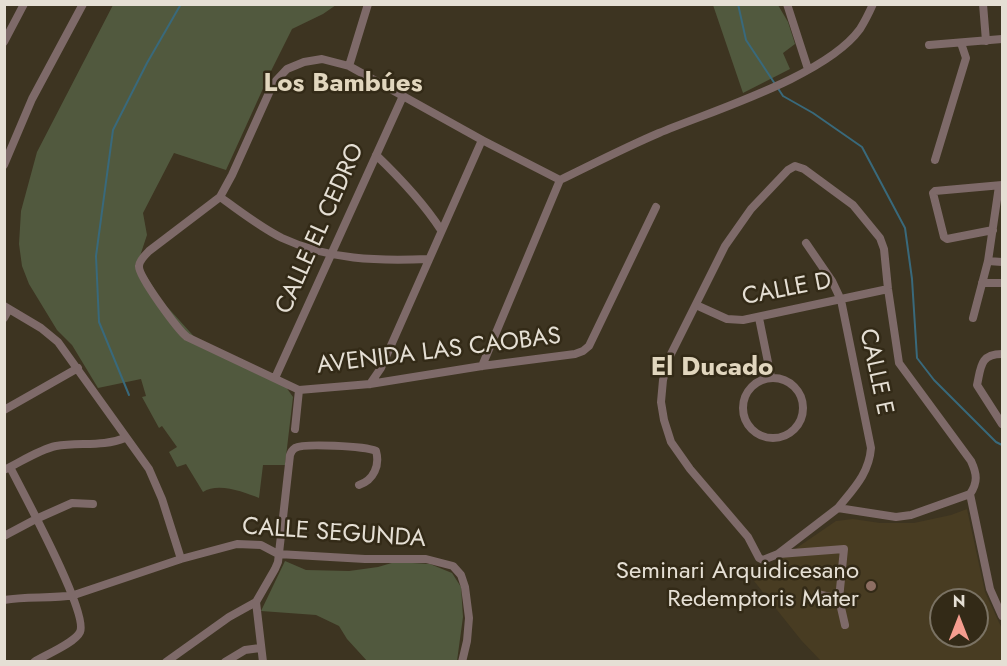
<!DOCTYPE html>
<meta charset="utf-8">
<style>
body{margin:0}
#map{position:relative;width:1007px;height:666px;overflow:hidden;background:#3d3421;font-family:Jost,sans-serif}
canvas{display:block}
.frame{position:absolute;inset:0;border:6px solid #e5dfd4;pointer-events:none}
.north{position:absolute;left:929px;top:588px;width:60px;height:60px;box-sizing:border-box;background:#332a17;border:2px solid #7a7263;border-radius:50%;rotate:0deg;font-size:16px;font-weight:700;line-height:24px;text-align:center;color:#e5dfd4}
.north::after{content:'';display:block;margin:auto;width:21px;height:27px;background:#f59d8f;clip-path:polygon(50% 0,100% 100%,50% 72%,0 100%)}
</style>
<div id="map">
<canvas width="1007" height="666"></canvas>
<div class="frame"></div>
<div class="north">N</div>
</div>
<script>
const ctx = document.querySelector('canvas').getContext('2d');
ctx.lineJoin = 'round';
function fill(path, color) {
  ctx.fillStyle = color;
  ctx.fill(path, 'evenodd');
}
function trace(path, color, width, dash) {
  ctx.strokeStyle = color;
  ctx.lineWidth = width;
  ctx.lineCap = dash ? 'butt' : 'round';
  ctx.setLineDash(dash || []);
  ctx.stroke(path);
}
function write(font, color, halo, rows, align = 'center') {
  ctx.font = font + ' Jost,sans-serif';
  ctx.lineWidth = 5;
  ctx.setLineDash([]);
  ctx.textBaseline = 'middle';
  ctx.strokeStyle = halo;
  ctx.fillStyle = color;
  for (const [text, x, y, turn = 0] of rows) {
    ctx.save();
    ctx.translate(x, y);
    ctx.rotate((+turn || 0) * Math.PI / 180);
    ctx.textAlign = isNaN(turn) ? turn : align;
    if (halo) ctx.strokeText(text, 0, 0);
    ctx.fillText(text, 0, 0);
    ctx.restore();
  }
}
fill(new Path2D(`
 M967,509l18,83 17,37v32h-181l-20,-21 -47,-59 25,-21 57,-39 17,-2 27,4h34l37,-8zM941,600h36v36h-36z`), '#483c22');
fill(new Path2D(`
 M113,5h223l-13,9 -31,15 -21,42 -45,99 -52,-17 -31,60 4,22 -9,27 23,38 38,42 87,45 7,10 -8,68h-22l-4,33c-15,-6 -41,-16 -56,-6l-17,-28 -9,3 -8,-15 8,-5 -15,-21 -3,2 -17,-31 4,-1 -5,-17 -43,9 -26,-43 -15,-15 -28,-46 -7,-18 -3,-22 2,-33 16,-59z
 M713,5h65l10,17 7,22 -12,9 7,16 -47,24z
 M285,561l21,9 43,1 29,-4 17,-5 35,2 22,9 9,14 2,30 -6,44 -89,1 -21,-23 -8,-13 -23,-11 -55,-4z`), '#51593e');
trace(new Path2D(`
 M738,4l8,36 37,56 30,17 49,34 43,81 7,51 5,79 17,22 62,62 6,3
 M129,395l-30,-73 -3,-66 17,-126 34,-67 34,-59`), '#39697b', 2);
trace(new Path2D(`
 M787,4l21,65
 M983,4l3,37
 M4,42l20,-38
 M929,45l73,-6
 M349,66l19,-62
 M376,155c24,23 47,47 65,75
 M935,160l31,-102 -5,-15
 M4,165l28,-66 51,-95
 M795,166l9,3 49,36 27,33 4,11 4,40 11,74 72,98c6,13 7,21 -1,33l-59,21 -15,2 -58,-9 -60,46 -15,6 -4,-2 -11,-21 -58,-68 -19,-27 -7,-22 -3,-18 2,-22 6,-22 56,-112 26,-37 37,-39z
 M220,197c20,14 40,30 62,41 47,22 95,23 146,21
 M656,207l-67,139 -6,5 -8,3 -93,12 -112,18 -71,6 -112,-53c-9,-7 -49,-61 -48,-71 0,-5 6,-11 10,-15l71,-54 12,-22 41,-91 14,-15 17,-7 18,-3 27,7 133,74 78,40c33,-16 66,-33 99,-47 55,-23 167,-57 201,-104 5,-8 9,-16 13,-25
 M993,230l-46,9 -3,-2 -11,-44 2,-2 67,-6
 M806,243l26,38 9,19 30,148c-2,26 -18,41 -33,60
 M988,261l14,1
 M982,283h20
 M696,305l31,14 16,1 145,-31
 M4,306l37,22 17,14 91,127 13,30 19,60
 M4,318l5,-9
 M759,318l12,59
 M973,318l15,-57 11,-75
 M1002,354c-22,0 -21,13 -25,31l25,39
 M482,366l78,-186
 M743 408a30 30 0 1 1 60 0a30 30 0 1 1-60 0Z
 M275,378l128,-282
 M370,384l11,-16 101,-228
 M4,410l74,-42
 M295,429l4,-39
 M10,467c12,24 79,146 70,165 -5,11 -35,23 -46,30
 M4,470c17,-8 34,-20 52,-24 23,-4 47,1 69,-8
 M970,494l20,95 12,27
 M4,536l32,-17 36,-16 21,1
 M779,554l65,-5 -5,50 6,26
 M817,594l22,5
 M4,600c24,-4 47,-1 70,-5l107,-36 56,-15 24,1 17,9 87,5h61l27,7 8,9 4,12 4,31 -2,23 -5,21
 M256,602l19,-33 3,-7 12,-107c1,-3 2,-5 5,-7 8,-5 70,-2 81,3 4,14 -2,29 -17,34
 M256,602l7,60
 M166,662l63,-45 27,-15
 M225,662l20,-12 15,-2`), '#7e6a69', 8);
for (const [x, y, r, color] of [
 [871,586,6,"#8d6e63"]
]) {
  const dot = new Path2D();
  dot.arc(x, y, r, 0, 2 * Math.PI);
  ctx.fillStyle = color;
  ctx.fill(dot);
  trace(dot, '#332a17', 2);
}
write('24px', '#e5dfd4', '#332a17', [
 ["CALLE EL CEDRO",321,229,-66],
 ["CALLE D",787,290,-11],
 ["AVENIDA LAS CAOBAS",439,352,-7],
 ["CALLE E",875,372,78],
 ["CALLE SEGUNDA",334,534,4]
]);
write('24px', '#e5dfd4', '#332a17', [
 ["Seminari Arquidicesano",859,572],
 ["Redemptoris Mater",859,600]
], 'right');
write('bold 26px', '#e1d6be', '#332a17', [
 ["Los Bambúes",343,85],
 ["El Ducado",712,369]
]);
</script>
